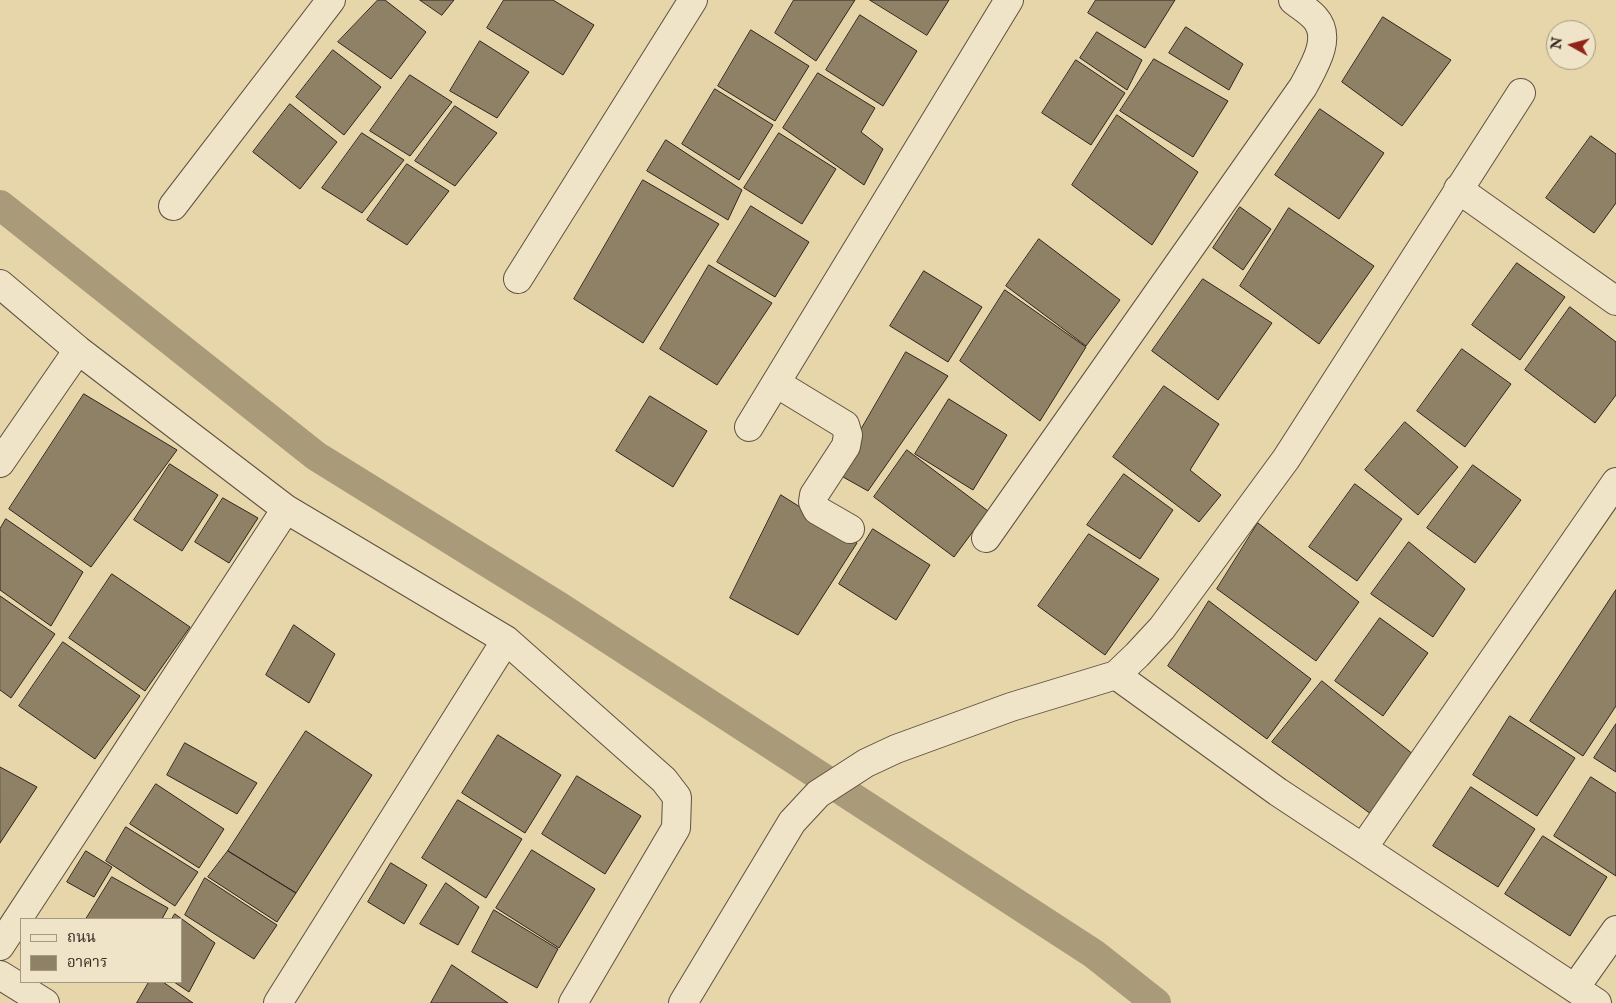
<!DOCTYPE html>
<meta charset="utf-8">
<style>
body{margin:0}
#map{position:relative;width:1616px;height:1003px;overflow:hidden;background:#e7d6a9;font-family:"IM FELL English","Noto Serif Thai",serif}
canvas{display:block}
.legend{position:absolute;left:20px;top:918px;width:162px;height:65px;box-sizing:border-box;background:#efe4c7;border:1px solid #a39883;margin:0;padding:6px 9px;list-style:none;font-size:15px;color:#30251e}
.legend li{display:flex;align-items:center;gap:10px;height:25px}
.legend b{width:25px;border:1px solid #a39883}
.north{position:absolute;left:1546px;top:20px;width:50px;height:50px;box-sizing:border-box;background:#efe4c7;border:1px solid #a39883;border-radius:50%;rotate:277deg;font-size:14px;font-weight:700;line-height:20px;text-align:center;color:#30251e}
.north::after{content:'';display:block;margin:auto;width:18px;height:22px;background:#8f2418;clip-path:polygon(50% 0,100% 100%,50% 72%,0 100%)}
</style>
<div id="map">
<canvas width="1616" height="1003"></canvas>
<ul class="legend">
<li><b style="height:6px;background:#efe4c7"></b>ถนน</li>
<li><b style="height:14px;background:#8f8166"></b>อาคาร</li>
</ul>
<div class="north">N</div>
</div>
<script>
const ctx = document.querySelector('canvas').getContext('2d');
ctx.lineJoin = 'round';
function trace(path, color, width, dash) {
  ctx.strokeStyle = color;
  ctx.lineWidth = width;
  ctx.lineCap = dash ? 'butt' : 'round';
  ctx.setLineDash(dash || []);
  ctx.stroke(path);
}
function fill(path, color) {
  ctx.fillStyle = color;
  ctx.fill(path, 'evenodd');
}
trace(new Path2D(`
 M0,205l316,251 242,150 536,348 62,49`), '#a99a7a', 30);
const building = new Path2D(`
 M378,0h7l41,32 -35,47 -53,-37z
 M420,0h34l-12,15z
 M504,0h49l41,25 -31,50 -76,-47z
 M794,0h61l-39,61 -41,-28z
 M870,0h79l-22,35z
 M1096,0h79l-30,48 -57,-35z
 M860,15l57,36 -34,55 -57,-36z
 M1383,17l68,43 -49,66 -60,-44z
 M1186,27l57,37 -14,26 -60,-37z
 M751,30l58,36 -34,55 -57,-35z
 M1097,32l45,28 -15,30 -47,-32z
 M480,41l49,31 -32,46 -47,-27z
 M333,50l48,37 -37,48 -48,-38z
 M1154,59l74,42 -35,56 -73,-46z
 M1076,60l49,33 -34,52 -49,-32z
 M818,73l57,35 -14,24 22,17 -19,36 -81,-57z
 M410,75l42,27 -42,54 -40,-25z
 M715,89l58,36 -34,55 -57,-36z
 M290,104l47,38 -37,47 -47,-37z
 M455,106l42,27 -42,53 -40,-25z
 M1320,109l64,44 -45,66 -64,-44z
 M1117,115l81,57 -46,73 -80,-60z
 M362,133l42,27 -42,53 -40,-25z
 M779,133l57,36 -34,55 -58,-36z
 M1591,136l25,18v49l-22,30 -48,-35z
 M666,140l76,50 -14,30 -81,-49z
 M407,164l42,27 -42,54 -40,-25z
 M643,180l76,44 -76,119 -69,-44z
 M751,206l58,36 -34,55 -58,-35z
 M1240,207l31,22 -28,41 -30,-22z
 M1289,208l85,58 -55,78 -79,-58z
 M1039,239l81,61 -34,46 -80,-60z
 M1517,263l48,34 -45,63 -48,-35z
 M709,265l63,38 -55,82 -57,-36z
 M924,271l58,36 -34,55 -58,-36z
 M1203,279l69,44 -54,77 -66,-49z
 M1005,290l81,57 -46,74 -80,-60z
 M1570,307l46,35v53l-21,28 -70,-53z
 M1462,349l49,35 -46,63 -48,-36z
 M906,352l42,24 -80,115 -32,-18z
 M1164,386l55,38 -29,46 31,25 -22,27 -86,-65z
 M84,394l93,56 -86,117 -82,-58z
 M650,396l57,35 -34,56 -57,-36z
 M949,399l58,36 -34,55 -58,-36z
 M1405,422l53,45 -40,48 -53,-45z
 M907,450l81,61 -34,46 -80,-60z
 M170,464l48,31 -36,56 -48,-31z
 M1473,465l48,35 -46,63 -48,-35z
 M1124,474l49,36 -33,49 -53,-34z
 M1355,484l47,35 -45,62 -48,-34z
 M781,495l76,48 -59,92 -68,-37z
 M223,498l35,20 -29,45 -34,-21z
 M6,519l77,53 -32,54 -51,-36v-61z
 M1258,523l101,79 -43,59 -99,-72z
 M873,529l57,36 -34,55 -57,-36z
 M1089,534l70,45 -54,76 -67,-49z
 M1409,542l56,47 -32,48 -62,-43z
 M112,574l78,53 -45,64 -76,-53z
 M1616,590v116l-33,50 -53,-35z
 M0,596l55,38 -44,64 -11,-8z
 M1209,601l102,78 -44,60 -99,-73z
 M1380,618l48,35 -45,63 -48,-35z
 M294,625l41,29 -26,49 -43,-28z
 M63,642l77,54 -45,63 -76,-53z
 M1322,681l92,74 -43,59 -99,-72z
 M1510,716l65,42 -38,58 -64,-41z
 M1616,724v48l-22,-14z
 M306,731l66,44 -76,118 -68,-42z
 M498,735l63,40 -36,58 -63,-40z
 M185,743l72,40 -20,31 -70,-39z
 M0,767l37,20 -37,56z
 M577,776l64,40 -36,58 -63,-40z
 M1591,777l25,16v83l-62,-40z
 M156,784l68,45 -25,39 -69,-44z
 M1471,787l64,42 -37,58 -65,-41z
 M458,800l64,39 -36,59 -64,-40z
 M126,827l72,45 -23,34 -69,-45z
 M1543,836l64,41 -37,59 -65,-42z
 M532,850l63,39 -36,59 -63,-40z
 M86,851l26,16 -18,30 -27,-15z
 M228,851l68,42 -19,29 -69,-45z
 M391,863l36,22 -23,39 -36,-22z
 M112,877l56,31 -6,11h-76z
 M205,878l72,47 -23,34 -69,-44z
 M446,883l33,24 -21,38 -38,-21z
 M494,910l64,39 -21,39 -65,-36z
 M175,914l40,29 -26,49 -15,-10h7v-63h-9z
 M452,965l56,38h-77z
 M149,982h14l30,21h-56z`);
fill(building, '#8f8166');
trace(building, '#30251e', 1);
const minor = new Path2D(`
 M1458,189l158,112
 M173,206l158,-206
 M518,279l175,-279
 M0,284l78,66 208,159 220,131 158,140 13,17 -1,31 -103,175
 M776,383l69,42 3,10 -2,11 -32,49 -1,7 4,8 33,19
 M749,427l260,-427
 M0,463l78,-113
 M986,538l317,-451c10,-19 30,-49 12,-69 -6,-7 -15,-12 -22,-18
 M1116,675l162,117 319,211
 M1363,848l253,-366
 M0,946l286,-437
 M0,975l45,28
 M1575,988l41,-58
 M278,1003l228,-363
 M683,1003l109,-181 26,-28 48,-31 30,-14 115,-42 105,-32 21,-20 25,-27 124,-169 235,-366`);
trace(minor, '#5e5141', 30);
trace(minor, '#efe4c7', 28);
</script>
